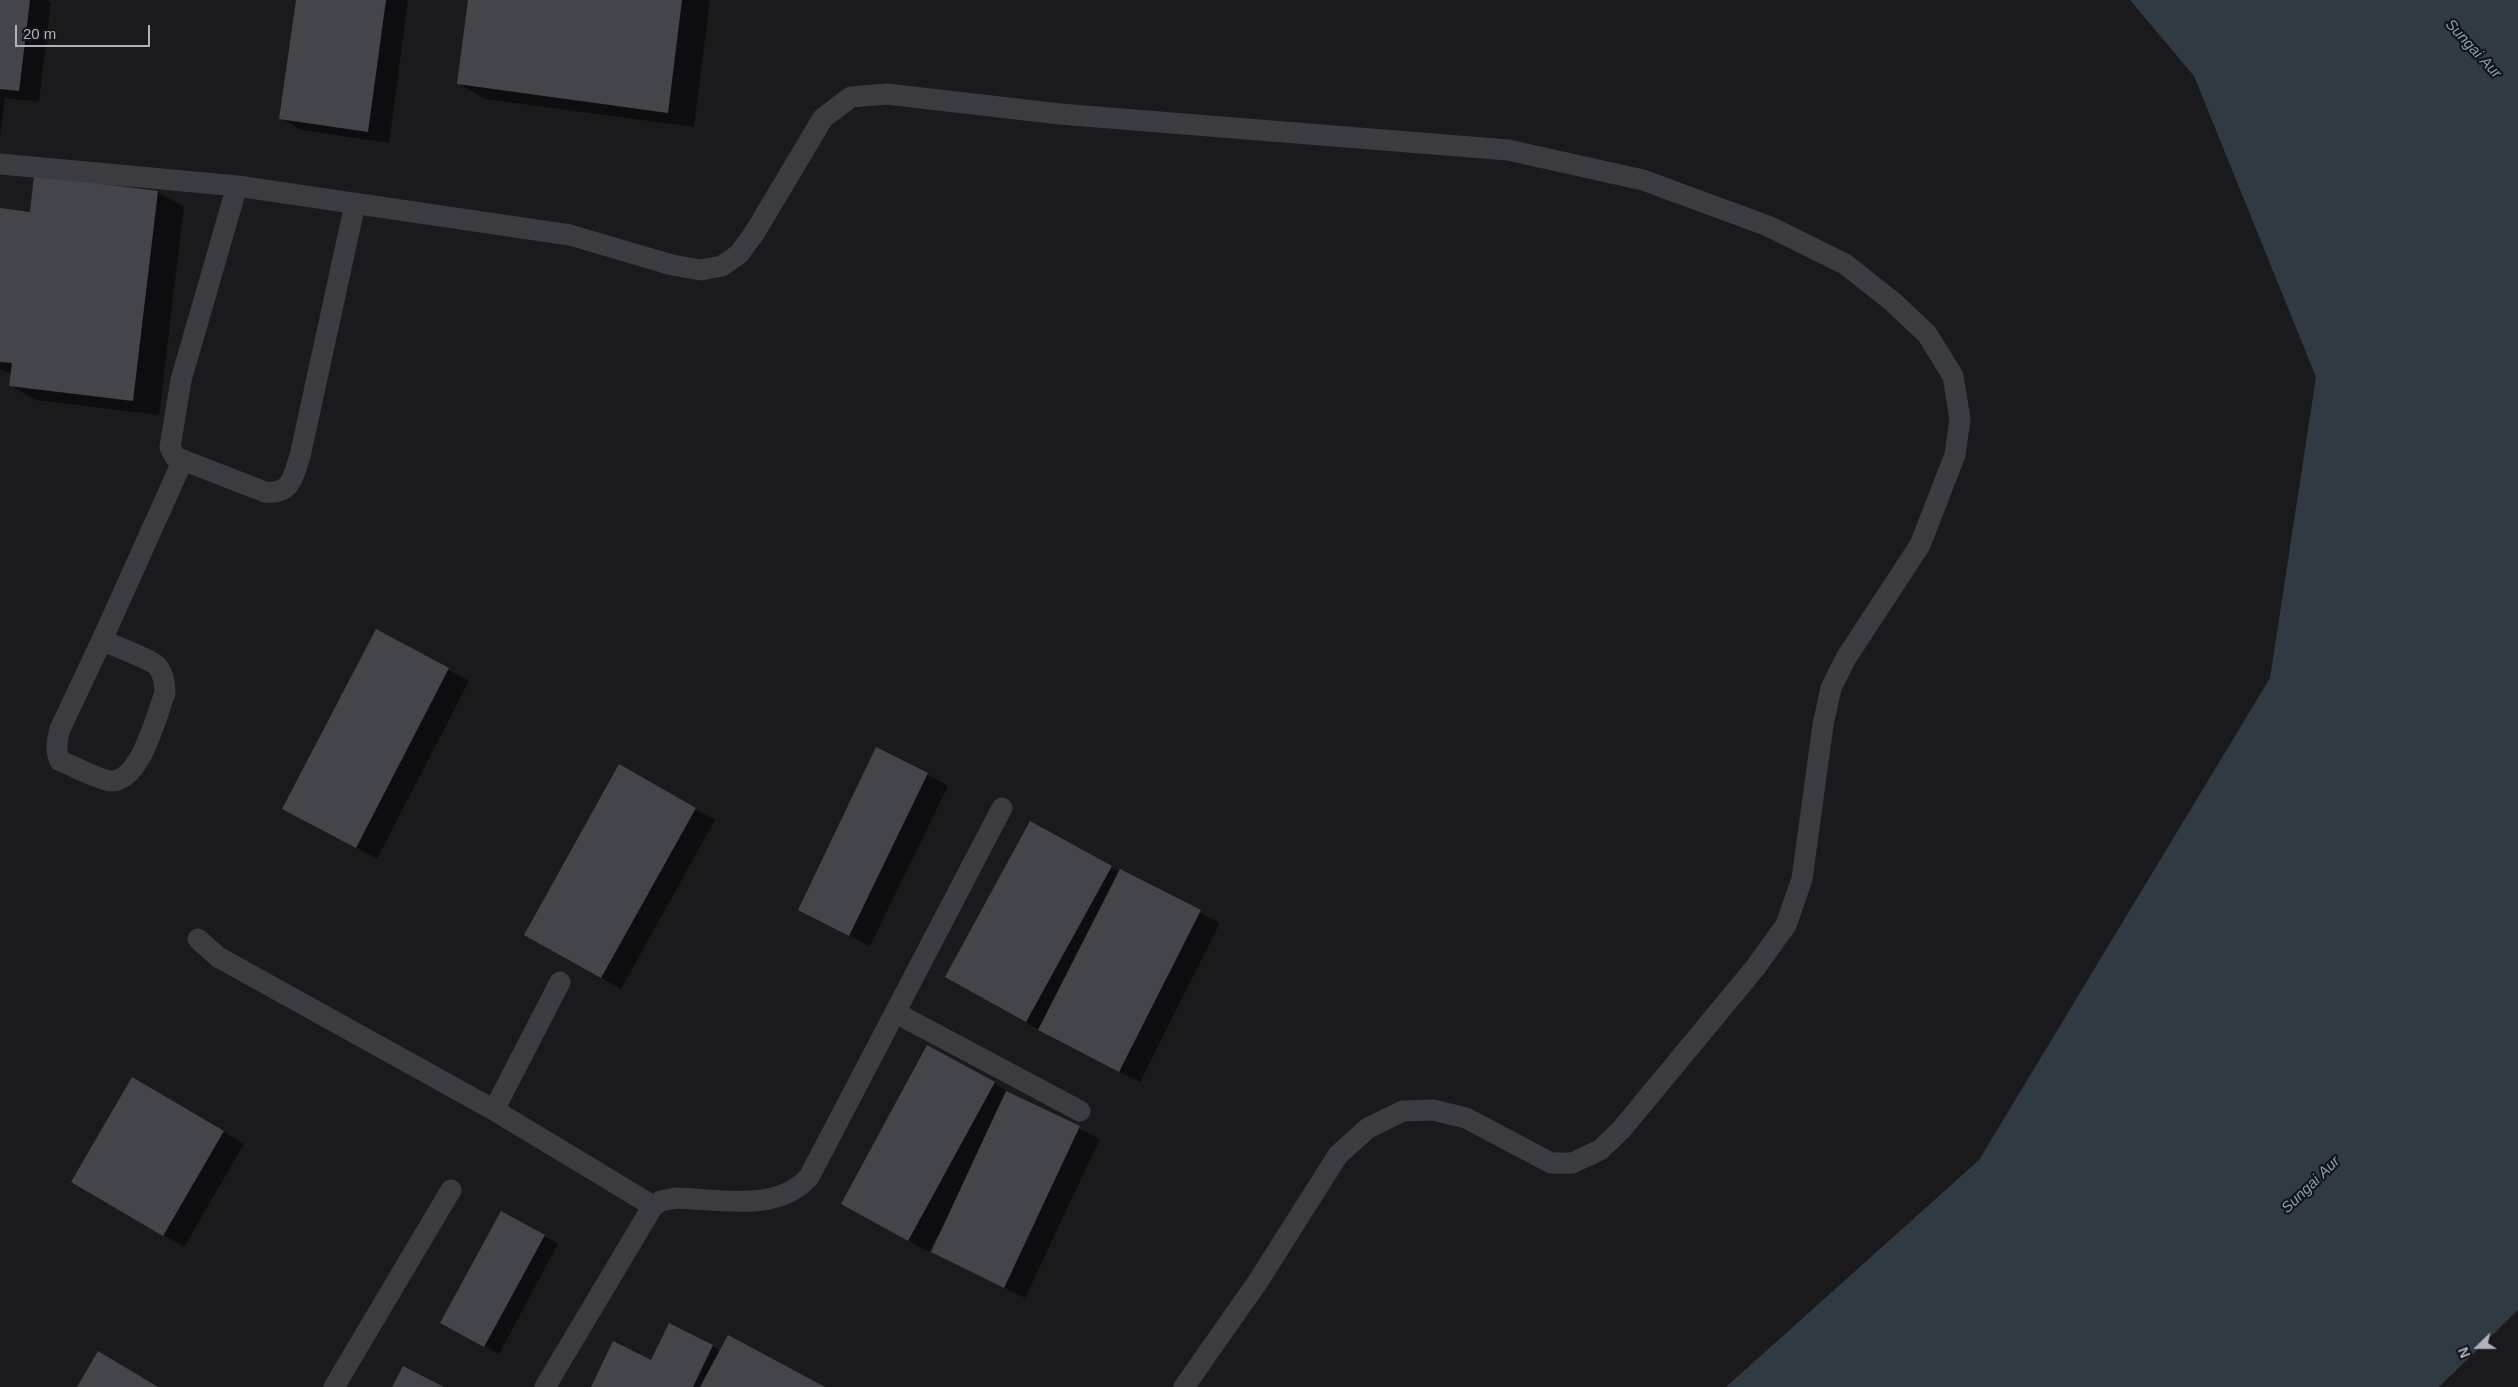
<!DOCTYPE html>
<style>
body{margin:0}
#map{position:relative;width:2518px;height:1387px;overflow:hidden;background:#1a1a1d;font-family:Arial,sans-serif}
canvas{display:block}
.north{position:absolute;left:2453px;top:1322px;width:50px;height:50px;-webkit-text-stroke:4px #151518;paint-order:stroke;rotate:248deg;font-size:14px;font-weight:700;line-height:20px;text-align:center;color:#adb2bd}
.north::after{content:'';display:block;margin:auto;width:18px;height:22px;background:#adb2bd;clip-path:polygon(50% 0,100% 100%,50% 72%,0 100%)}
.scale{position:absolute;left:15px;top:25px;width:135px;height:22px;box-sizing:border-box;border:2px solid #adb2bd;border-top:0;padding-left:6px;font-size:15px;line-height:18px;white-space:nowrap;color:#adb2bd;-webkit-text-stroke:4px #151518;paint-order:stroke}
</style>
<div id="map">
<canvas width="2518" height="1387"></canvas>
<div class="north">N</div>
<div class="scale">20 m</div>
</div>
<script>
const ctx = document.querySelector('canvas').getContext('2d');
ctx.lineJoin = 'round';
function fill(path, color) {
  ctx.fillStyle = color;
  ctx.fill(path, 'evenodd');
}
function trace(path, color, width, dash) {
  ctx.strokeStyle = color;
  ctx.lineWidth = width;
  ctx.lineCap = dash ? 'butt' : 'round';
  ctx.setLineDash(dash || []);
  ctx.stroke(path);
}
function write(font, color, halo, rows, align = 'center') {
  ctx.font = font + ' Arial,sans-serif';
  ctx.lineWidth = 4.5;
  ctx.setLineDash([]);
  ctx.textBaseline = 'middle';
  ctx.strokeStyle = halo;
  ctx.fillStyle = color;
  for (const [text, x, y, turn = 0] of rows) {
    ctx.save();
    ctx.translate(x, y);
    ctx.rotate((+turn || 0) * Math.PI / 180);
    ctx.textAlign = isNaN(turn) ? turn : align;
    if (halo) ctx.strokeText(text, 0, 0);
    ctx.fillText(text, 0, 0);
    ctx.restore();
  }
}
fill(new Path2D(`
 M2130,0h388v1310l-79,77h-713l253,-227 291,-482 46,-301 -122,-301z`), '#2f3a42');
fill(new Path2D(`
 M0,0h47l4,2 -12,100 -34,-4 -5,39z
 M297,0h111l-19,143 -88,-13 -20,-12z
 M470,0h240l-16,127 -209,-28 -26,-15z
 M158,192l26,15 -25,208 -123,-15 -26,-15 2,-11 -12,-5v-157l31,1z
 M377,631l92,50 -92,178 -74,-41z
 M620,766l95,54 -94,169 -95,-54z
 M927,774l21,12 -78,160 -71,-36z
 M1031,823l89,49 100,51 -80,159 -80,-40 -93,-54z
 M133,1078l111,66 -60,103 -112,-66z
 M994,1083l20,13 86,43 -75,159 -92,-46 7,-16 -2,-1 -9,17 -66,-36z
 M502,1212l56,32 -59,110 -44,-24z
 M669,1325l52,26 102,36h-231l60,-26z`), '#0007');
fill(new Path2D(`
 M0,0h30l-11,91 -19,-2z
 M296,0h90l-18,132 -89,-13z
 M468,0h214l-14,113 -211,-29z
 M34,175l124,16 -25,210 -124,-15 3,-23 -12,-1v-154l30,4z
 M376,629l73,39 -93,180 -74,-39z
 M876,747l52,26 -79,163 -51,-26z
 M619,764l77,44 -95,170 -77,-43z
 M1030,821l82,45 -86,156 -81,-45z
 M1120,869l81,41 -82,162 -81,-42z
 M927,1045l68,37 -87,159 -67,-37z
 M132,1077l92,54 -61,105 -92,-54z
 M1006,1091l74,35 -76,162 -73,-36z
 M501,1211l44,24 -61,112 -44,-24z
 M669,1323l44,22 -20,42h-102l22,-46 38,19z
 M728,1335l97,52h-125z
 M98,1351l60,36h-81z
 M403,1366l41,21h-52z`), '#44454a');
trace(new Path2D(`
 M0,164l237,22 333,49 102,30 29,5 21,-4 17,-12 16,-22 68,-114 28,-21 36,-3 173,20 448,36 135,30 125,46 77,38 48,38 34,32 26,42 7,43 -5,36 -35,90 -74,113 -15,30 -8,37 -21,154 -16,46 -31,43 -134,162 -21,20 -28,13h-21l-85,-45 -33,-8 -30,1 -35,17 -30,27 -79,125 -75,107
 M237,186l-56,194 -11,67 5,10 90,35c27,3 28,-16 35,-36l55,-252
 M102,640c10,5 51,20 56,27 6,8 7,17 7,26 -9,23 -24,88 -54,88 -9,0 -40,-16 -51,-20 -5,-11 -3,-20 0,-32z
 M102,640l81,-180
 M198,939l20,18 276,153 159,96
 M896,1013l184,98
 M494,1110l66,-128
 M334,1387l117,-197
 M545,1387l108,-181 8,-5 15,-3c43,1 101,15 133,-21l193,-369`), '#3b3c42', 21);
write('italic 15px', '#83a0b9', '#151518', [
 ["Sungai Aur",2473,49,47],
 ["Sungai Aur",2311,1185,-44]
]);
</script>
